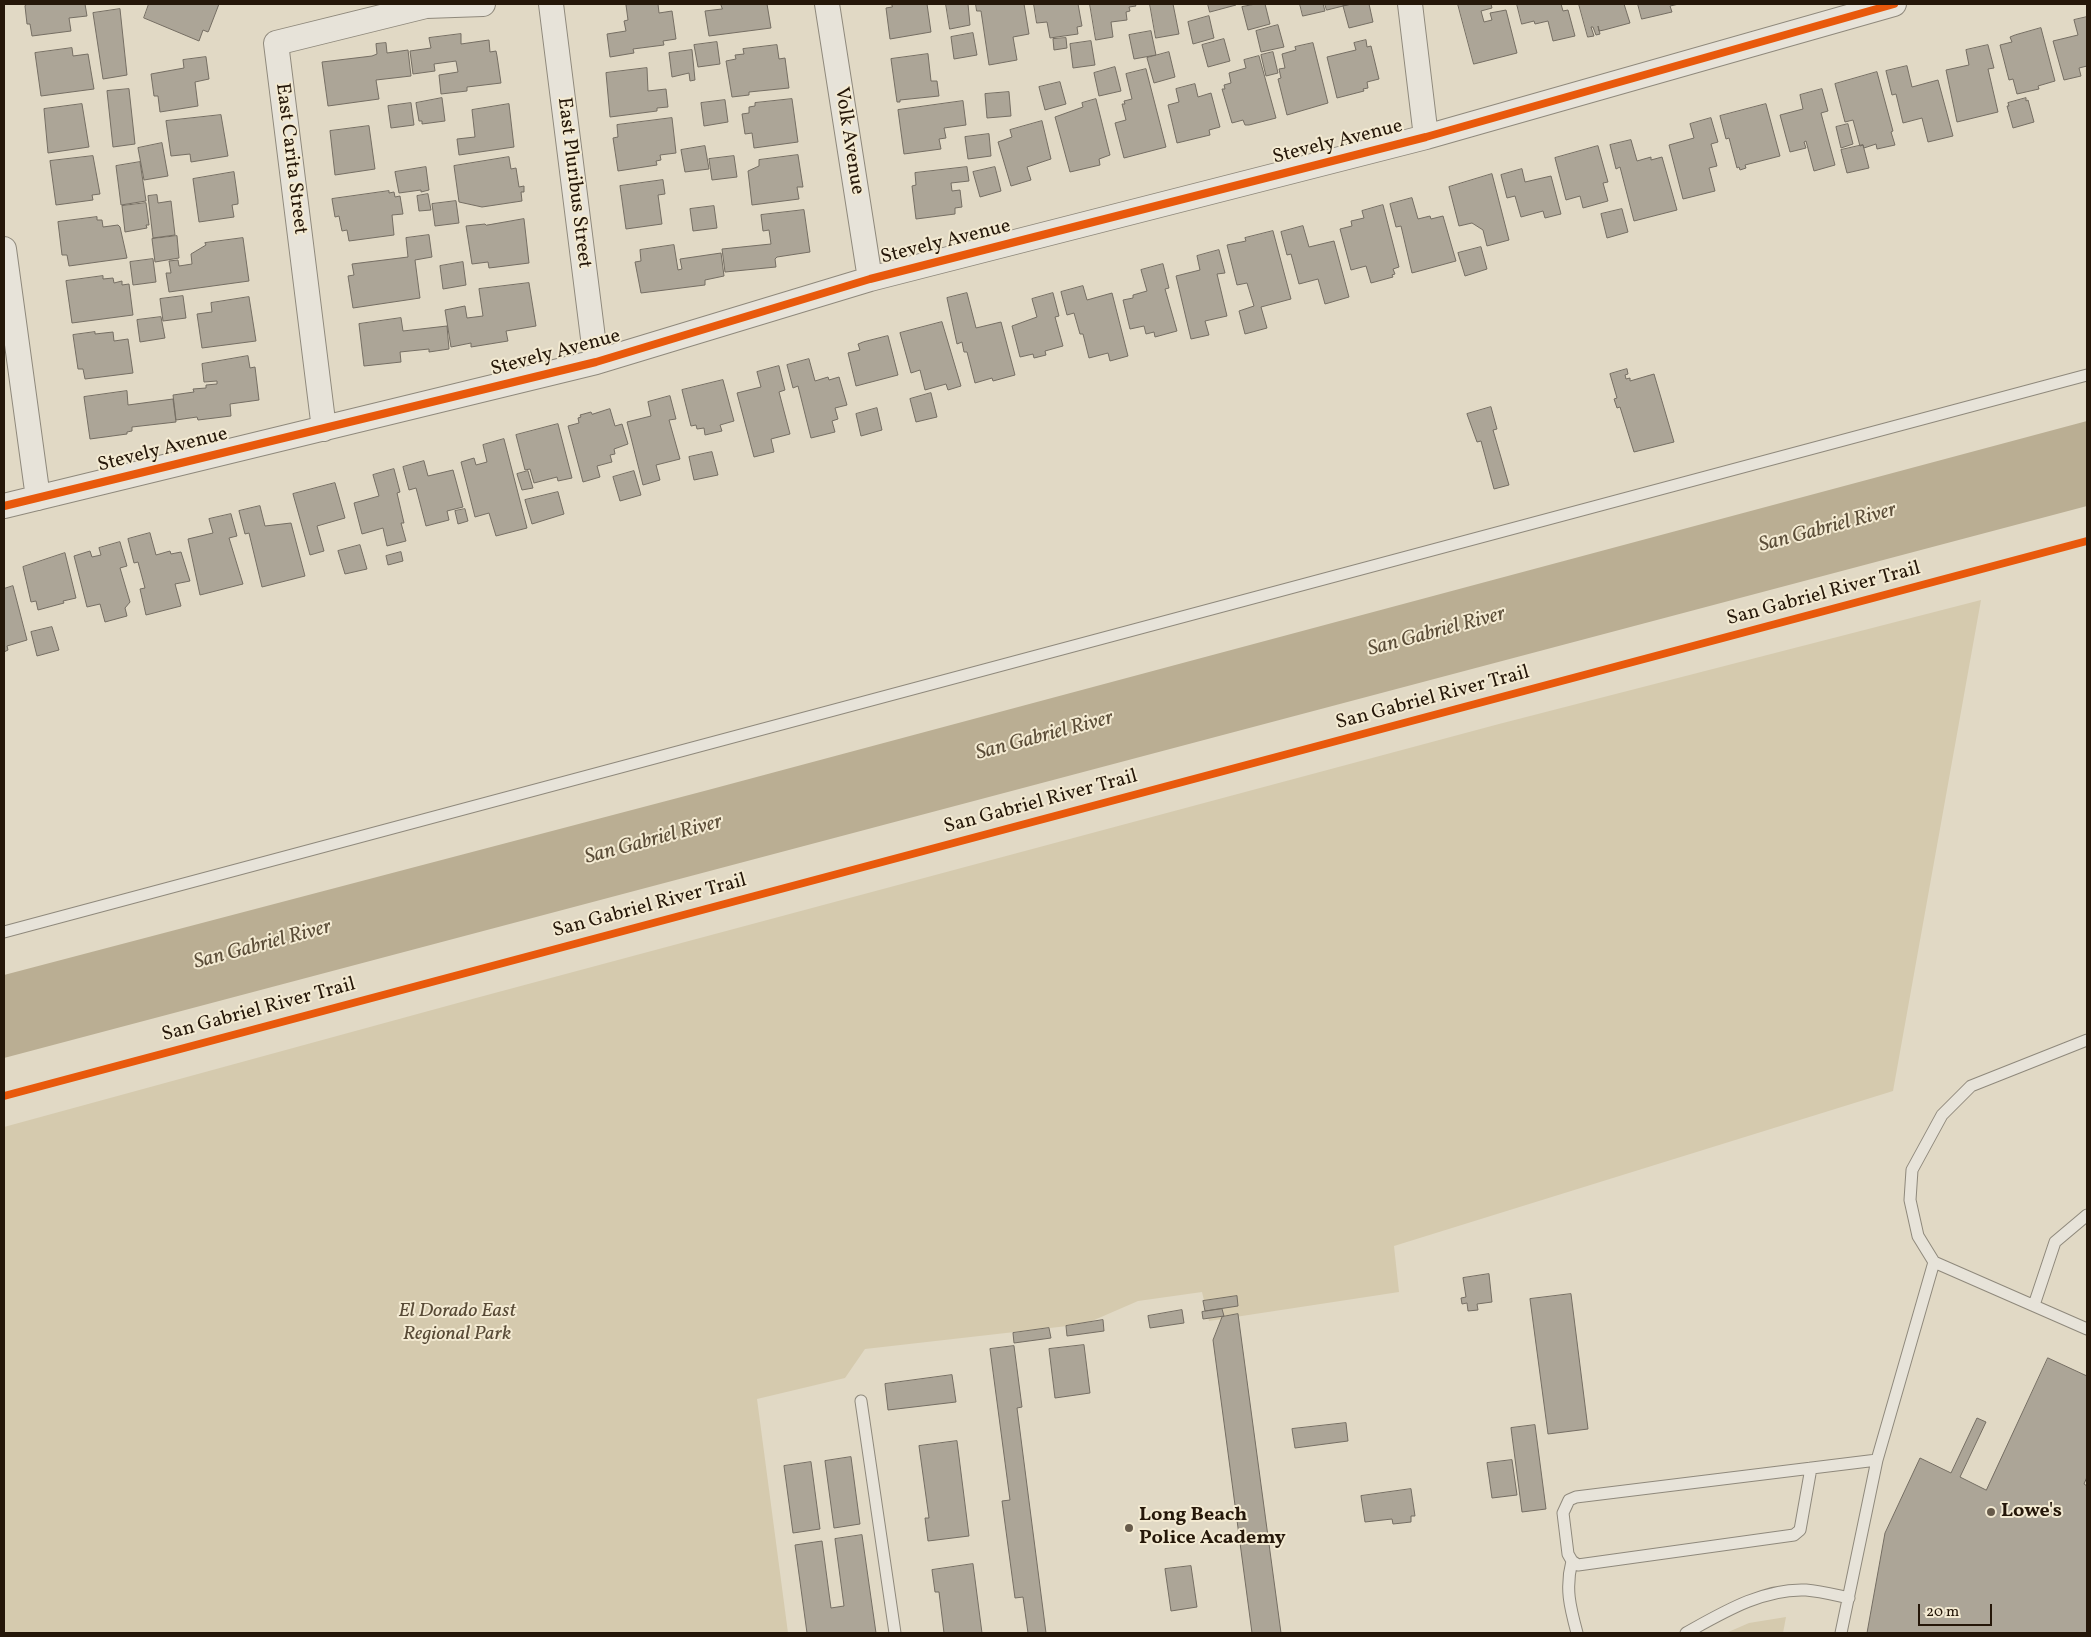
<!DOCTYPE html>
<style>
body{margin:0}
#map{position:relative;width:2091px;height:1637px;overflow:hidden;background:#e1d9c5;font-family:Vollkorn,serif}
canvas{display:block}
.frame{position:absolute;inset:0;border:5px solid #251709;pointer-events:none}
.scale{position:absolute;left:1918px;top:1604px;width:74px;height:22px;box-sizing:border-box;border:2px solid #251709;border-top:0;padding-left:6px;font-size:15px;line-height:18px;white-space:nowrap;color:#251709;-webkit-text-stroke:4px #f3ead2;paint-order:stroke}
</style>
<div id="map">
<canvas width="2091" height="1637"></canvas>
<div class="frame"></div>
<div class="scale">20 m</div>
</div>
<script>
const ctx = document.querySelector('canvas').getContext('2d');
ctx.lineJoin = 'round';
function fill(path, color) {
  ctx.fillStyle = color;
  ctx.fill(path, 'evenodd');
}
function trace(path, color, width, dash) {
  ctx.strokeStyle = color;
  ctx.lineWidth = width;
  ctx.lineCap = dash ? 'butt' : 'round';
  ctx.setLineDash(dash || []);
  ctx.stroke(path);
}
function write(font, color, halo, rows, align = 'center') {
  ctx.font = font + ' Vollkorn,serif';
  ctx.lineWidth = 4;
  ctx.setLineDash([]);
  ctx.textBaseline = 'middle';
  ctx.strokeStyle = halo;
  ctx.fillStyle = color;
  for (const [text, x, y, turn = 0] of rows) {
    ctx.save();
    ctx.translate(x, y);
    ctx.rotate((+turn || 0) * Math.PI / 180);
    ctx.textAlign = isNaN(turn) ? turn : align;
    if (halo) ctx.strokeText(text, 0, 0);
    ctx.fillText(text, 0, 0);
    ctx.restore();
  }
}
fill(new Path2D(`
 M1981,600l-88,491 -499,155 5,46 -190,29 -7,-29 -64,9 -53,23 -220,25 -20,29 -88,21 31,234h-784v-506l472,-129 1023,-274z
 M1786,1617l-3,16h-57l23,-10z`), '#d5caae');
fill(new Path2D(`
 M2087,421v85l-2083,552v-83l704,-185z`), '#baae93');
const building = new Path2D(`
 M28,4h57l2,12 -18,2 2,13 -39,5 -2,-12h-3l-2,-18z
 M149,4h70l-10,26 -1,2 -5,-2 -4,11 -55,-23z
 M636,4h22l1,9 13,-2 4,28 -13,2 1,4 -31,4 1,4 -24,4 -3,-23 19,-3 -2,-10 4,-1 -2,-15z
 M721,4h46l4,24 -62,8 -4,-25 17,-2z
 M892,4h35l4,28 -41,7 -4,-31 6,-1z
 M946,4h22l2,21 -20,4z
 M976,4h48l5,30 -16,3 4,23 -28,5 -8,-54h-4z
 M1034,4h44l4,22 -5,1 1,7 -28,4 -3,-16 -10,1z
 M1090,4h45l1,2 -7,1 1,4 -4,1 1,8 -16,2 2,15 -17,3z
 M1150,4h23l6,30 -23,4z
 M1208,4h27l1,1 -26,7z
 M1256,4h9l5,20 -22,6 -6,-23z
 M1300,4h23l2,7 -22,5z
 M1325,4h26l-24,6z
 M1353,4h16l4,18 -24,6 -6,-22z
 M1458,4h33l1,4 -11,3 3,11 8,-2 -2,-7 16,-3 11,43 -43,11z
 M1517,4h44l2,7 5,-1 7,26 -22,5 -5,-20 -13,3 -1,-3 -12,3z
 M1579,4h45l6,19 -26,7 -5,1 -1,-5 2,8 -4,1 -3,-8h-2l3,9 -6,1z
 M1638,4h41l-9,2 2,6 -30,7z
 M120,9l7,66 -24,4 -10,-66z
 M1209,16l5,22 -21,6 -5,-22z
 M2087,17v49l-8,2 2,8 -17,4 -11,-39 25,-6 -4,-15z
 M1278,25l6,22 -23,5 -5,-21z
 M2041,28l14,53 -17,5 1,3 -22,5 -4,-15 -4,1 -9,-35 12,-3 -2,-5 5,-2z
 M1151,31l5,24 -22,4 -5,-24z
 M973,33l4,22 -23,4 -3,-22z
 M461,34v10l28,-4 1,12 6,-1 1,5 4,27 -34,4v4l-26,3 -2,-19 19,-3 -2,-11 -22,3 1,7 -22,3 -3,-23 21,-3 -2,-10z
 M1066,38l1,10 -13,2 -1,-11z
 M1224,39l6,22 -22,6 -6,-22z
 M1366,40l1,7 4,-1 8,33 -12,3 1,6 -5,1 1,2 -27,7 -10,-41 29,-7 -2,-7z
 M1091,41l4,24 -22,3 -3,-24z
 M717,42l3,22 -22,3 -4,-22z
 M386,43l1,10 21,-3 3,26 -35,4 3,19 -51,7 -6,-44 50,-6 5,-2 -1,-10z
 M1313,43l15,60 -41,12 -9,-36 3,-1 -2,-9 6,-1 -3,-14 14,-4 -1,-3z
 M777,45l2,14 6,-1 4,30 -40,4v3l-17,2 -6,-36 10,-2 -1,-4 9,-1 -1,-5z
 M1988,45l6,23 -6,1 10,43 -41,10 -11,-52 23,-5 -3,-15z
 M72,48l1,8 15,-2 6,35 -53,7 -6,-43z
 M692,50l3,30 -5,1 -1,-8 -17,4 -3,-24z
 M1169,52l6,25 -21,6 -7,-25z
 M1273,52l5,21 -12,3 -5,-21z
 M928,54l3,27h6l2,15 -39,4v2h-3l-6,-43z
 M1259,56l17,62 -27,7h-4l-2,-5 -11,3 -10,-34h3l-1,-4 7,-2 -2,-10 17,-5 -2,-8z
 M206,57l3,22 -14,3 3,24 -38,6 -2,-16h-4l-3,-22 33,-6 -1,-8z
 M1907,66l5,21 26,-7 15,56 -25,6 -6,-24 -19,5 -7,-29 -4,1 -6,-24z
 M1115,67l6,24 -22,5 -5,-23z
 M647,68l1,23 18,-2 2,18 -11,1v3l-47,6 -4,-44z
 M1146,69l20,78 -42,11 -9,-35 11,-3 -4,-16h3l-1,-3 8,-2 -6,-25z
 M1877,72l16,59 -2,1 4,13 -18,4 -1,-5 -12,4 -1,-3 -3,1 -7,-26 -8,2 -10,-38z
 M1060,82l6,22 -21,6 -6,-23z
 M1195,84l3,13 13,-4 9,34 -11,3 1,5 -33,8 -9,-38 11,-3 -3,-13z
 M129,89l6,55 -22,3 -6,-56z
 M1822,89l6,22 -7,2 14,52 -21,6 -8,-30 -2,1 2,6 -16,4 -10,-37 23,-6 -3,-14z
 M1009,92l2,24 -24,2 -2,-24z
 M442,98l3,23 -23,3v-3h-3l-3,-18z
 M2026,98v3l2,-1 6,22 -21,6 -6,-22h2l-1,-3z
 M792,99l6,43 -44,6 -2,-15 -7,1 -3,-20 7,-1v-6l6,-1v-3z
 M1096,99l14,56 -11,4 1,6 -30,7 -15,-55 28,-10 -1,-4z
 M725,100l3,22 -24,4 -3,-23z
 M963,101l3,24 -22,3 2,10 -7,1 2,10 -37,5 -6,-44z
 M411,103l3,22 -23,3 -3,-22z
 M82,104l7,43 -41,6 -4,-44z
 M509,104l5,43 -55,8 -2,-16 18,-2 -3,-27z
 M1766,104l14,52 -35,9 1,3 -6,2 -1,-3 -2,1 -8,-30 -3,1 -6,-23z
 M221,115l7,41 -37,6 -1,-8 -19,2 -5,-35z
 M672,118l4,35 -16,2 1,5 -5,1 1,4 -39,6 -5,-33 5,-1 -1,-12z
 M1711,118l7,24 -7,2 6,22 -8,2 6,23 -32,8 -14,-54 25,-7 -4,-14z
 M1042,121l9,38 -24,8 4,13 -20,6 -13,-44 14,-5 -2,-7z
 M1848,124l5,20 -12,4 -5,-21z
 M369,126l6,43 -40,6 -5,-44z
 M989,134l2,22 -23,3 -3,-22z
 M1631,140l6,21 14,-4v3l11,-3 15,53 -43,11 -14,-54 -4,2 -6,-24z
 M162,143l6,33 -24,4 -6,-32z
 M1863,145l6,23 -22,5 -6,-23z
 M705,146l4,23 -24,3 -4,-22z
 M1598,146l10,36 -5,1 5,18 -25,7 -3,-12 -14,4 -11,-42z
 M798,155l5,32h-6l2,12 -47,6 -4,-34 11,-5v-6z
 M93,156l7,38 -8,1 1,5 -37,5 -6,-44z
 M734,156l3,21 -25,3 -3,-21z
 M509,157l2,12 5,-1 3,19 5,-1v6h-3l1,9 -40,6 -23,-5 -5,-36z
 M140,162l6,39 -25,4 -5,-39z
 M426,167l3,23 -8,2v-2l-22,3 -4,-21z
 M967,167l2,14 -18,2 1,8 8,-1 2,17 -7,1v6l-39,5 -4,-33 4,-1 -1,-12z
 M995,167l6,24 -21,6 -7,-25z
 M1522,169l3,13 26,-6 10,38 -16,4 -2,-7 -22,6 -6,-21 -8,2 -6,-23z
 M234,172l4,28v4l-6,1 2,12 -35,5 -6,-43z
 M1492,174l17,66 -22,6 -4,-16 -11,-7 -13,3 -10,-39z
 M663,180l2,14 -7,1 4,29 -36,5 -6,-43z
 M389,191v2l5,-1 1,5 5,-1 3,18 -11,1 2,20 -45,6 -2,-11 -5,1 -3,-15 -4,1 -3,-18z
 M428,194l3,16 -12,1 -2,-15z
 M157,195l1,8 13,-2 4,34 -22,3 -5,-42z
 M1412,198l6,21 12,-3 1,3 12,-3 13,45 -44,12 -11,-47 -5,1 -6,-23z
 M456,201l3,22 -24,3 -3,-22z
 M146,203l3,22h-3l1,3 -22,4 -3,-26z
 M1383,205l16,62 -6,2 2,5 -3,1 1,2 -22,6 -5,-17 -15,4 -11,-41 12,-3 -1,-5 13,-3 -2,-7z
 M714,206l3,22 -24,3 -3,-22z
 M1622,209l6,23 -21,6 -6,-24z
 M804,210l6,42 -33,5 -2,2 1,8 -51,5 -3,-23 49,-5 -2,-14 -6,1 -2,-16z
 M97,217v3h5l1,7 15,-2 2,2 7,31 -58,8 -2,-11h-5l-4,-33z
 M524,219l5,44 -40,5 -1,-6 -16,2 -6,-38 19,-2 1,1z
 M1303,226l6,21 25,-6 15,56 -24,7 -7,-25 -19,5 -8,-30 -4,1 -6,-23z
 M1273,231l18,68 -30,8 6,21 -22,6 -6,-23 15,-5 -7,-23 -10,2 -10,-40 19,-4 -1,-3z
 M429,235l3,22 -17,3 5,38 -67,10 -5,-32 6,-1 -2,-11 56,-7 -2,-19z
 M177,236l2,22 -24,4 -3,-23z
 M243,238l6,43 -80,11 -3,-19h5l-2,-12 9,-1 1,6 13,-2 -1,-10 15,-9 -1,-2z
 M674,245l4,25 4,-1 -2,-10 41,-6 3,23 -19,4v5l-64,8 -6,-31 6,-1 -1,-11z
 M1481,247l6,22 -22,7 -7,-23z
 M1219,250l6,23 -8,1 10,42 -22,5 4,14 -18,4 -15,-63 24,-6 -3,-14z
 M153,259l3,23 -23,3 -3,-23z
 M463,262l3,23 -23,4 -3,-23z
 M1163,264l6,24 -4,1 12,42 -22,6 -1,-5 -8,2 -2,-8 -14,3 -7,-29 10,-2v-3l14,-4 -6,-21z
 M103,276v3l10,-1 1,5 8,-2v4l7,-1 4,31 -61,8 -6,-42z
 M529,283l7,43 -30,5 2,10 -37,6v-4l-20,4 -6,-37 20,-4 2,12 16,-2 -4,-27z
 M1083,286l4,14 25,-7 16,63 -18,5 -2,-8 -19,5 -6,-24h-3l-6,-21 -7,2 -6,-23z
 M967,293l9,35 25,-6 14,53 -22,6 -1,-3 -17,5 -8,-31h-3l-2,-10 -5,2 -10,-46z
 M1053,293l6,23 -4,1 8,29 -18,5 1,4 -12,3 -1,-4 -13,3 -8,-31 25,-9 -5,-18z
 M183,296l3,22 -23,3 -3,-22z
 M249,297l7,44 -54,7 -5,-34 15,-2 -1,-9z
 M161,317l4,21 -25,4 -3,-22z
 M401,318l2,13 44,-5 2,23 -20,3v-3l-29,3 1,10 -37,4 -5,-42z
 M942,322l19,64 -13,4 -2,-6 -21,6 -5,-20 -9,3 -11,-40z
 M95,332v2l18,-2 1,9 14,-2 5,34 -48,6 -2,-10h-5l-5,-34z
 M888,336l10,39 -42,11 -8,-33 12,-3 -2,-6 5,-2z
 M248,356l2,12 5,-1 4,33 -29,4 1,12 -33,4 -1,-3 -21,3 -3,-25 21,-3 -1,-3 13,-1v-3l11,-1v-3l-13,1 -2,-18z
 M809,359l6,22 13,-4 1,3 10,-3 8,28 -12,3 3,11 -6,2 3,11 -24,6 -13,-52 -5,2 -6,-23z
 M779,366l6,24 -6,2 11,42 -19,5 3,13 -20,5 -17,-64 24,-6 -4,-15z
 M1627,369l1,5 -3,1 1,4 4,-1v3l24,-7 20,68 -40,10 -14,-45 -3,1 -3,-9 3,-1 -7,-24z
 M723,380l11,41 -14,4 2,6 -17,4 -1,-7 -7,1 -1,-4 -5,1 -9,-36z
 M127,391l1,14 45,-6 3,23 -44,5v4l-5,1v2l-37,5 -6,-42z
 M931,393l6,24 -21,5 -6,-23z
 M670,396l6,23 -7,1 11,39 -24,6 4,15 -17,5 -16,-63 24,-6 -3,-14z
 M1491,407l6,22 -4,1 16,55 -15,4 -13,-48 -4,1 -10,-28z
 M877,408l5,22 -21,6 -5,-22z
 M610,409l5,17 7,-2 6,20 -14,5 1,5 -5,1 2,7 -15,4 3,11 -17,5 -15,-56 11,-3 -1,-5 3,-1 -1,-2 11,-3 1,2z
 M558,424l14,54 -14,3 -1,-4 -23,6 -4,-14 -5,1 -9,-35z
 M504,439l23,89 -31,8 -7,-23 -14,4 -14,-55 13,-4 2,7 11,-3 -4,-17z
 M712,452l6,23 -24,5 -5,-23z
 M424,461l4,15 25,-6 10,37 -16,4 2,9 -23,6 -10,-38 -7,2 -6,-23z
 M394,469l6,23 -3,1 7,30h-3l5,18 -19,5 -4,-18 -21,6 -8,-31 25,-7 -6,-21z
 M528,471l5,17 -11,2 -5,-16z
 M634,471l7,24 -21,6 -7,-24z
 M335,483l10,35 -28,8 7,25 -14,4 -17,-61z
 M558,492l6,22 -32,10 -7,-24z
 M260,506l5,20 26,-3 14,53 -43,11 -13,-54 -4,1 -6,-23z
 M465,509l3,12 -10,3 -3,-13z
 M231,514l6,22 -8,2 14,46 -43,11 -12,-56 25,-6 -4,-14z
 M150,533l6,22 14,-4 1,3 10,-2 9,29 -15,3 6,22 -35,9 -6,-26 5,-1 -7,-26 -4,1 -6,-24z
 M120,542l7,24 -7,2 10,34 -5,6 2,8 -22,6 -5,-18 -13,3 -13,-51 16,-5 2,6 9,-2 -2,-7z
 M360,545l7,24 -22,5 -7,-23z
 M401,552l2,9 -15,4 -2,-9z
 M65,553l11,45 -13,3 1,2 -26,7 -2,-9 -5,1 -8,-35z
 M13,586l14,54 -20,6 1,4 -4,2v-63z
 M52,627l7,23 -22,6 -6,-24z
 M1489,1274l3,28 -15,2 1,6 -10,1 -1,-8 -5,1 -1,-6 5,-1 -3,-19z
 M1571,1294l17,135 -40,5 -18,-135z
 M1237,1296l1,10 -33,5 -2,-10z
 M1222,1309l2,7 -21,3 -1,-7z
 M1182,1310l2,13 -34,5 -2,-12z
 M1238,1314l43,319h-29l-39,-293 9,-23z
 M1103,1320l1,11 -37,5 -1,-10z
 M1049,1328l2,10 -37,5 -1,-10z
 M1084,1345l6,48 -35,5 -6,-49z
 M1014,1346l8,61 -5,1 29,225h-18l-5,-36 -8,1 -13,-97 8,-1 -20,-151z
 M2048,1358l39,18v101l-3,7 3,2v147h-220l18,-100 35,-75 31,15 26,-55 9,4 -26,55 26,13z
 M952,1375l4,27 -68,8 -3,-26z
 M1346,1423l2,18 -53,7 -3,-19z
 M1535,1425l11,84 -24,3 -11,-84z
 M957,1441l12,95 -41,5 -3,-23h4l-10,-72z
 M851,1457l9,67 -26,4 -9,-67z
 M1512,1460l5,35 -25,3 -5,-35z
 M811,1462l9,67 -27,4 -9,-67z
 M1411,1489l4,27h-4v6l-18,2 -1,-5 -27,3 -4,-26z
 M862,1535l14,98h-69l-12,-88 27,-4 9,67 13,-2 -9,-67z
 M973,1564l9,69h-38l-5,-41h-4l-3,-22z
 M1191,1566l6,41 -26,4 -6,-42z`);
fill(building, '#aca597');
trace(building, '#756e63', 1);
const service = new Path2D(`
 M4,932l2083,-557
 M2087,1040l-116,46 -29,29 -30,55 -2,30 8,36 16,26 153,67
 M2034,1305l21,-63 32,-27
 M861,1401l34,232
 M1811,1468l-11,62 -6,5 -216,30 -6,-4 -4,-7 -5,-41 6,-13 7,-3 301,-37
 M1572,1561c-7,27 -2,46 5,72
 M1686,1633c36,-20 77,-45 120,-43 14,1 29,5 43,8
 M1841,1633l36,-173 57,-198`);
const minor = new Path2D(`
 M551,4l45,358
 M827,4l43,275
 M1410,4l16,133
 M4,249l34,249
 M324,429l-48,-386 150,-37 57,-2
 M4,506l592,-144 274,-83 556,-142 468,-133`);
trace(service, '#8f897c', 13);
trace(minor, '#8f897c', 26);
trace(service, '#e7e3d9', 11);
trace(minor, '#e7e3d9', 24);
trace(new Path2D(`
 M4,506l592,-144 274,-83 556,-142 468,-133
 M4,1096l2083,-555`), '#e8590c', 8);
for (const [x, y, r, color] of [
 [1991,1512,5,"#675b4b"],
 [1129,1528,5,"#675b4b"]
]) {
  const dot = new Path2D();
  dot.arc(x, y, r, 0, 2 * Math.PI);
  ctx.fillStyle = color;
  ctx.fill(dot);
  trace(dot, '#f3ead2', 2);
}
write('20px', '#251709', '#f3ead2', [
 ["Volk Avenue",848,141,81],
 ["Stevely Avenue",1338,143,-14],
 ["East Carita Street",290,159,83],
 ["East Pluribus Street",573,183,83],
 ["Stevely Avenue",946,243,-14],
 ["Stevely Avenue",556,354,-15],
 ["Stevely Avenue",163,451,-14],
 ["San Gabriel River Trail",1824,595,-15],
 ["San Gabriel River Trail",1433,699,-15],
 ["San Gabriel River Trail",1041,803,-15],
 ["San Gabriel River Trail",650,907,-15],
 ["San Gabriel River Trail",259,1011,-15]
]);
write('italic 20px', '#574935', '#f3ead2', [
 ["El Dorado East",457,1312],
 ["Regional Park",457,1335]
]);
write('bold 20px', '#251709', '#f3ead2', [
 ["Lowe's",2001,1512],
 ["Long Beach",1139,1516],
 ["Police Academy",1139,1539]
], 'left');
write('italic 21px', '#5a4c37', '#f3ead2', [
 ["San Gabriel River",1828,529,-15],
 ["San Gabriel River",1437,633,-15],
 ["San Gabriel River",1045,737,-15],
 ["San Gabriel River",654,841,-15],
 ["San Gabriel River",263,946,-15]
]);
</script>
